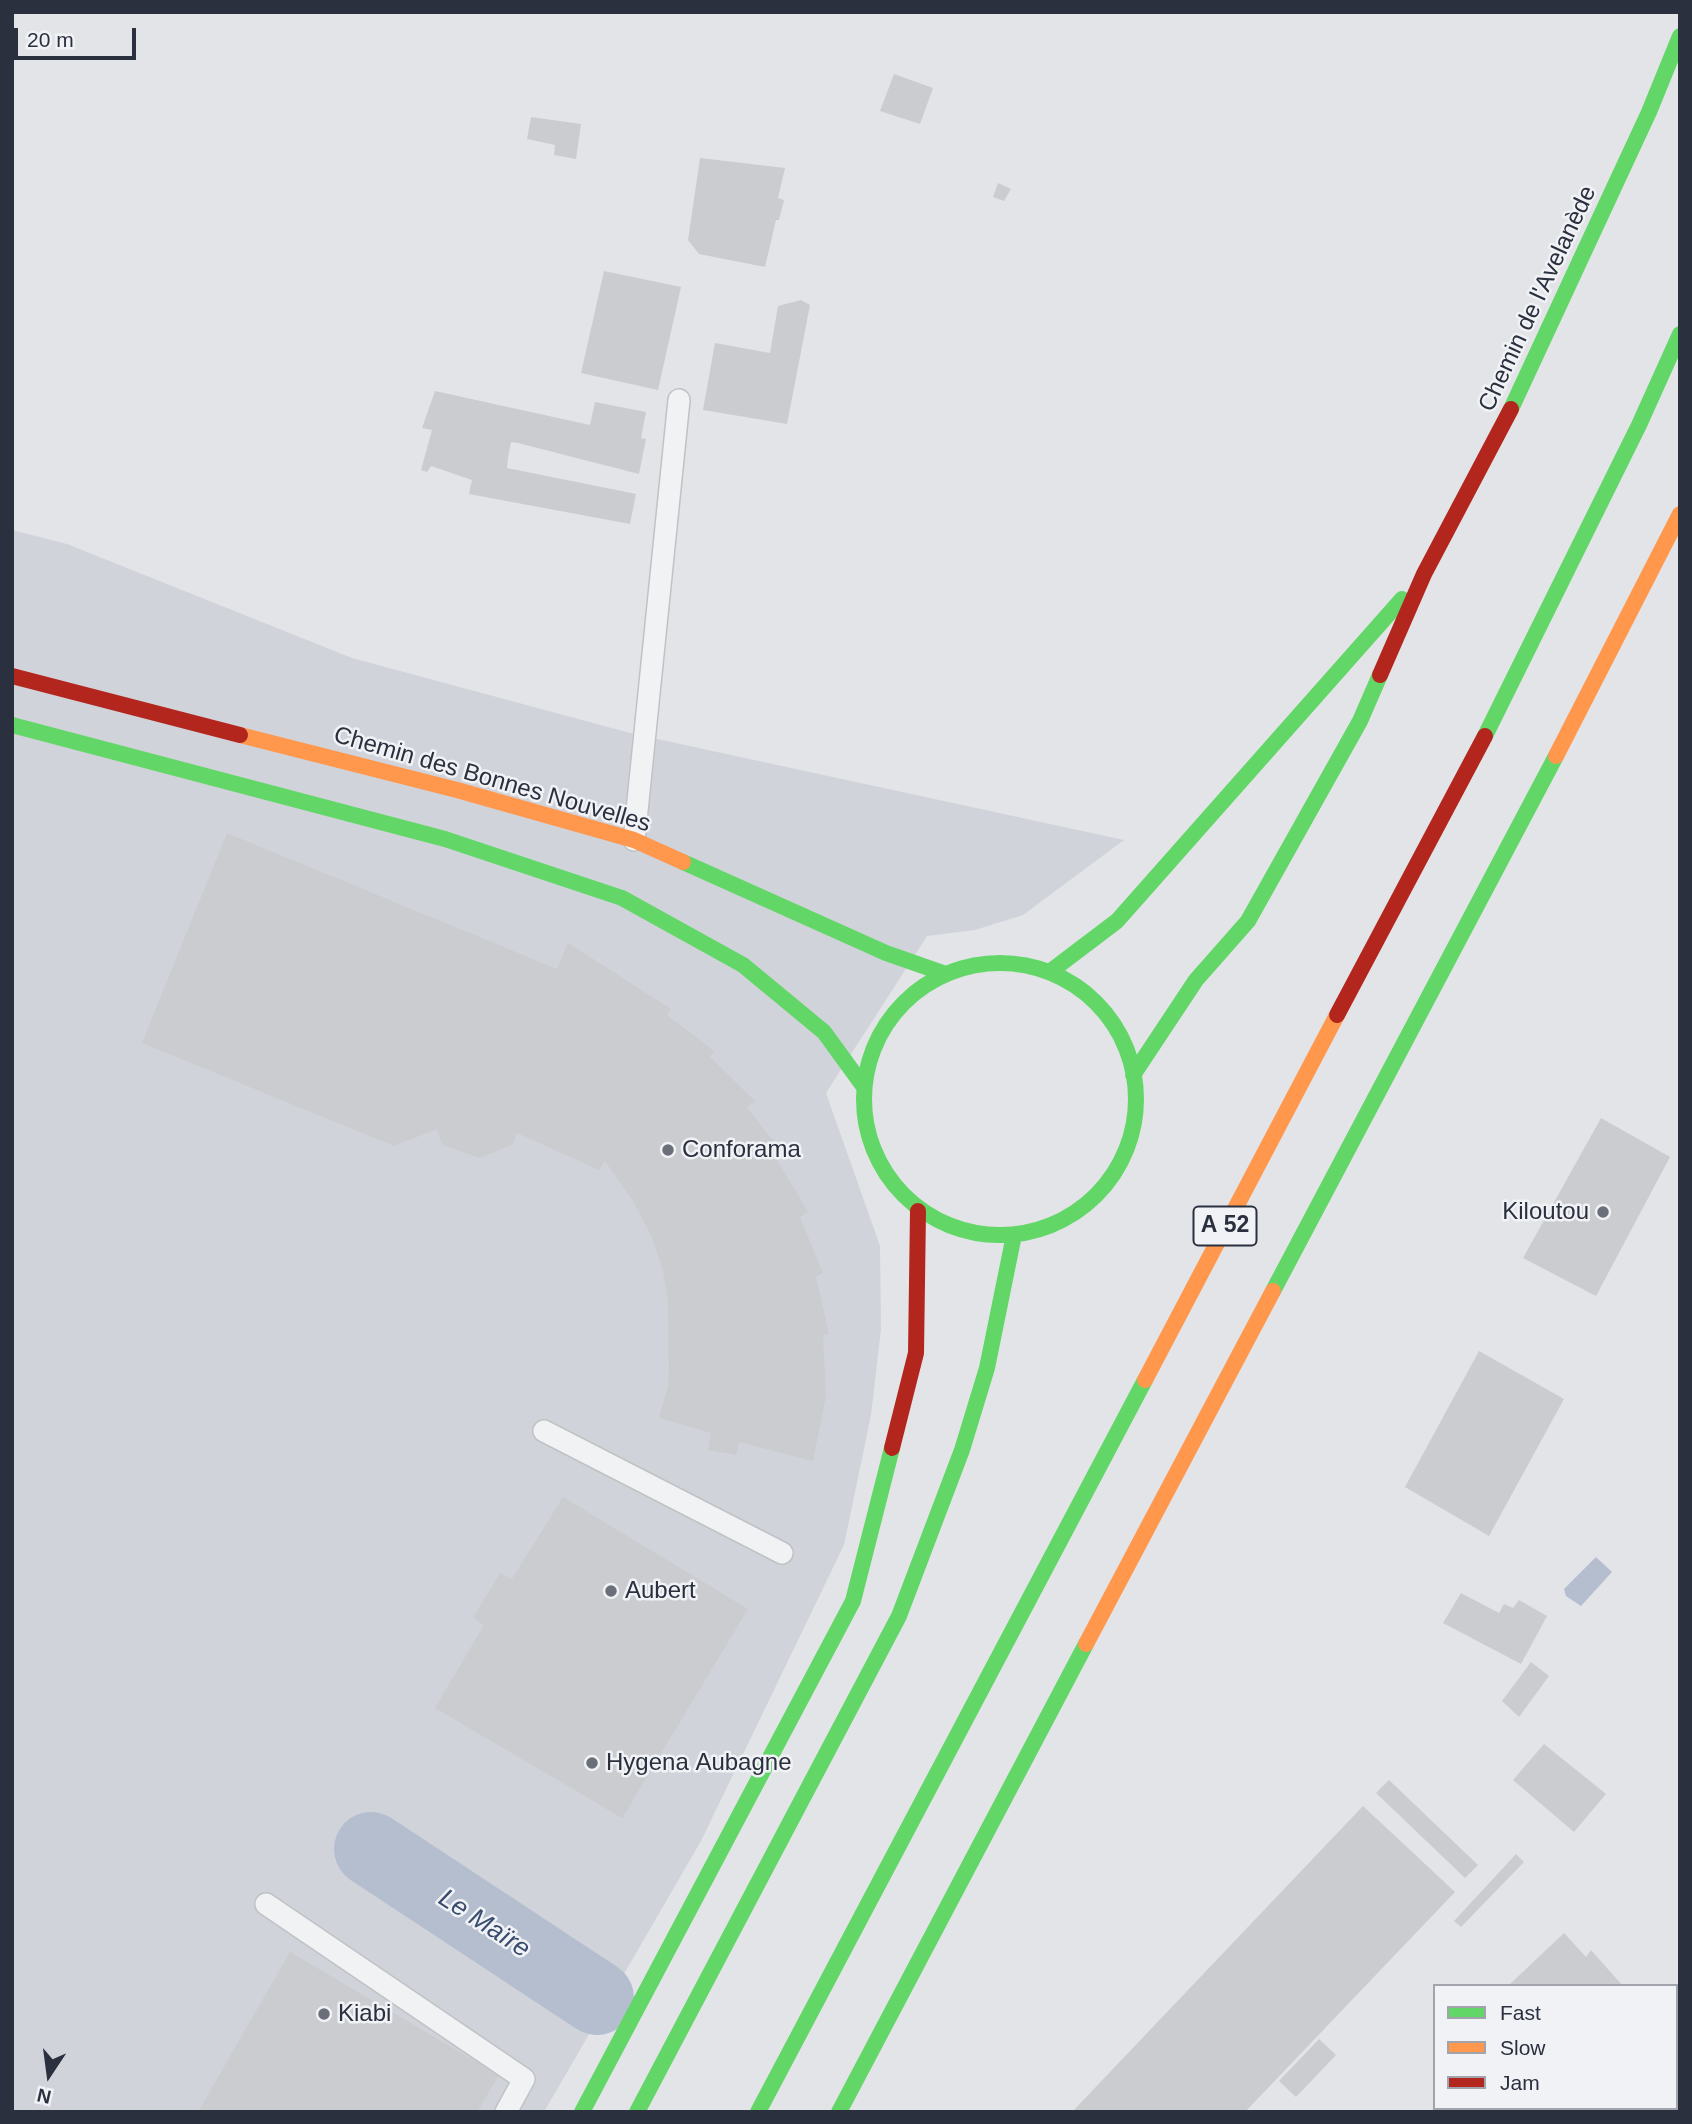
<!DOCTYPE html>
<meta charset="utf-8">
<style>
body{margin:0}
#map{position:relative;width:1692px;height:2124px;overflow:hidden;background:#e2e4e7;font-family:Arial,sans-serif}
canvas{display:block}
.frame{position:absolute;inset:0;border:14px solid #2b303e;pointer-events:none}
.legend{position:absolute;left:1433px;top:1984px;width:245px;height:126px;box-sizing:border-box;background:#f0f2f6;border:2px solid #a1a4ac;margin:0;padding:9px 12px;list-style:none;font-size:21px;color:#2b303e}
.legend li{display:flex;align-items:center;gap:14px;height:35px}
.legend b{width:35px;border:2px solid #a1a4ac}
.north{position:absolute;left:14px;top:2040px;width:70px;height:70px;-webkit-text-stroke:5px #f0f2f6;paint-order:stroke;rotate:193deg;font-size:19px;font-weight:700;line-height:28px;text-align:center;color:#2b303e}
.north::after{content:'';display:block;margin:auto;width:24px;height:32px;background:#2b303e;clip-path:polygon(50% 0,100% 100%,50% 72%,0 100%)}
.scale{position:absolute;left:14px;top:28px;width:122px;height:32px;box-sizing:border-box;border:4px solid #2b303e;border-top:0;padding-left:9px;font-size:21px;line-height:24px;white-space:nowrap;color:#2b303e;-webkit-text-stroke:5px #f0f2f6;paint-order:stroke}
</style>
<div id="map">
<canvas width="1692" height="2124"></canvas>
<div class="frame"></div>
<ul class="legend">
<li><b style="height:9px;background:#63d668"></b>Fast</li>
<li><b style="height:9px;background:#ff974d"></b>Slow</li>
<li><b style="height:9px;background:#b3261e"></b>Jam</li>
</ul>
<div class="north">N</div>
<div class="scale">20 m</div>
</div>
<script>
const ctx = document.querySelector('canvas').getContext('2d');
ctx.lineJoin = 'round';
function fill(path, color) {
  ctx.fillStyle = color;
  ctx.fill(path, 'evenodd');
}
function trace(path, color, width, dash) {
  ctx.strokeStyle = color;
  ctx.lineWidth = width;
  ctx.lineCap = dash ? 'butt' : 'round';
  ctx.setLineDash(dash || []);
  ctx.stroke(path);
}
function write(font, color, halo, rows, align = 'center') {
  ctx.font = font + ' Arial,sans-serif';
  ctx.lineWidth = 5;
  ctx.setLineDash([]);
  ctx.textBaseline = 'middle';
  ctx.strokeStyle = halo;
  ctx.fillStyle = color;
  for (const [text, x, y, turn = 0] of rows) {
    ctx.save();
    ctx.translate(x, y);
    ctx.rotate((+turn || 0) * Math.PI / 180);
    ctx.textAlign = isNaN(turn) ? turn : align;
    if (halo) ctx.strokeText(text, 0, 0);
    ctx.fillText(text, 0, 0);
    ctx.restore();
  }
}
fill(new Path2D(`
 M12,530l55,14 285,114 282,76 490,106 -101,75 -48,15 -48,6 -101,157 54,153 1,83 -10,86 -27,130 -143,296 -157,271h-532z`), '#d1d3da');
fill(new Path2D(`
 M1596,1557l16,15 -31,34 -15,-10 -2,-7z`), '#b4becf');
trace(new Path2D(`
 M371,1849l226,149`), '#b4becf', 74);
fill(new Path2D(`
 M894,74l39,14 -13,36 -40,-13z
 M531,117l50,7 -5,35 -22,-4 1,-10 -28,-6z
 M700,158l85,10 -7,30 6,2 -5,20h-3l-11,47 -66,-13 -11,-14z
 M998,183l13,6 -7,12 -11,-4z
 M604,271l77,16 -23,103 -77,-17z
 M801,300l9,5 -23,119 -84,-14 12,-67 55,10 8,-47z
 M435,391l155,34 5,-23 51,10 -5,26 5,1 -7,35 -121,-31 -7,-1 -3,16 -1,10 129,26 -6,30 -161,-30 3,-14 -41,-14 -4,6 -6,-2 11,-40 -10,-2z
 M227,833l330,136 11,-26 103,66 -4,6 47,36 -4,6 45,44 -8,6 36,47 -6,6 31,52 -8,5 23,56 -7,4 13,57 -6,1 3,61 -13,65 -74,-19 -3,13 -28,-5 3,-17 -52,-15 9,-32 1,-16 -1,-67 -5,-32 -11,-33 -19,-37 -28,-40 -6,9 -82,-37 -4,11 -33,14 -38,-13 -5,-16 -43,17 -252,-103z
 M1601,1118l69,39 -74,139 -73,-38z
 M1479,1351l85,48 -75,137 -84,-49z
 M563,1497l185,112 -126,209 -187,-110 49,-83 -11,-7 27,-45 12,6z
 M1461,1593l38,20 5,-9 9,4 6,-8 28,16 -26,48 -78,-41z
 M1531,1662l18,14 -30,41 -17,-16z
 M1544,1744l62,50 -32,38 -61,-52z
 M1389,1780l89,85 -13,13 -89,-85z
 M1363,1806l92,86 -210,220h-173z
 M1516,1854l8,8 -63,65 -7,-6z
 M1564,1933l22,24 5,-7 32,36h-115z
 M290,1952l209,123 -22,37h-279z
 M1319,2039l17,16 -40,42 -17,-16z
 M1556,2108h57l-4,4h-57z`), '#cbcccf');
const lane = new Path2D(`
 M634,840l45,-440
 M544,1431l238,122
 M266,1904l258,175 -18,33`);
trace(lane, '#c1c2c5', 24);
trace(lane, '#f1f2f4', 21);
trace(new Path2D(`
 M1511,409l138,-297 31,-76
 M12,725l433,114 177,59 121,67 81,67 40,55
 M1485,736l154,-311 41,-91
 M683,862l203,91 57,20
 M864 1099a136 136 0 1 1 272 0a136 136 0 1 1-272 0Z
 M1051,971l66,-50 285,-322
 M1133,1075l63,-95 52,-59 112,-200 20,-46
 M1273,1291l283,-535
 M582,2112l271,-511 39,-153
 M637,2112l262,-496 63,-166 25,-82 27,-133
 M758,2112l387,-732
 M839,2112l247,-468`), '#63d668', 16);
trace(new Path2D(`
 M240,735l217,55 177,50 49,22
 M1556,756l124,-242
 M1145,1380l192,-365
 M1086,1644l187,-353`), '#ff974d', 16);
trace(new Path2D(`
 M1380,675l44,-101 87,-165
 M12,676l228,59
 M1337,1015l148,-279
 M892,1448l24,-95 2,-142`), '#b3261e', 16);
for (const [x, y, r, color] of [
 [668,1150,7,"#6b6f79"],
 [1603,1212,7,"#6b6f79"],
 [611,1591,7,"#6b6f79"],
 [592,1763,7,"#6b6f79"],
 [324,2014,7,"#6b6f79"]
]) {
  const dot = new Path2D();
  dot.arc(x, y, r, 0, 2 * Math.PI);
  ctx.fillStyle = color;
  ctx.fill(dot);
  trace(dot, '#f0f2f6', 2.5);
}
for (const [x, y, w] of [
 [1225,1226,63]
]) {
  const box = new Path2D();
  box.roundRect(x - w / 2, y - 19.5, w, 39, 5);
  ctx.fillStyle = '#f0f2f6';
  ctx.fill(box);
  trace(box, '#2b303e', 2);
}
write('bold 23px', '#2b303e', null, [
 ["A 52",1225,1226]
]);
write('24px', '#2b303e', '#f0f2f6', [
 ["Chemin de l'Avelanède",1538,299,-65],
 ["Chemin des Bonnes Nouvelles",492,780,16]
]);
write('24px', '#2b303e', '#f0f2f6', [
 ["Conforama",682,1150],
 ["Kiloutou",1589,1212,"right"],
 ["Aubert",625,1591],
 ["Hygena Aubagne",606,1763],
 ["Kiabi",338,2014]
], 'left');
write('italic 26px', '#394c6e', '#f0f2f6', [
 ["Le Maïre",484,1924,33]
]);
</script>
